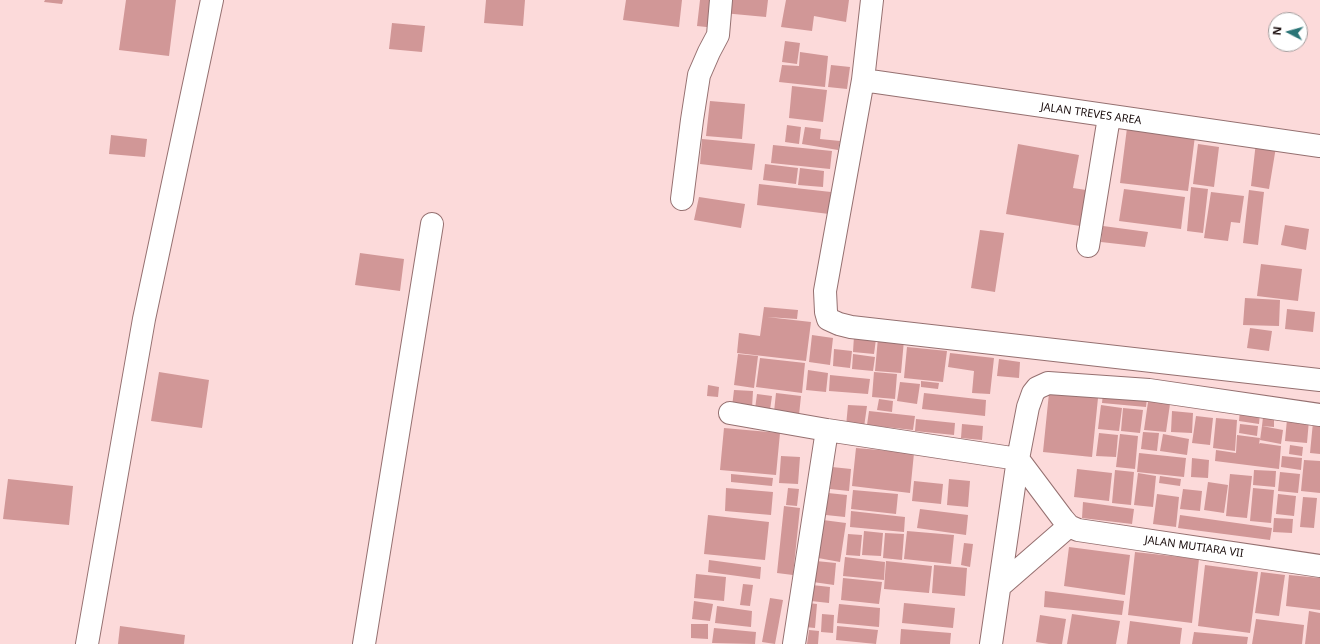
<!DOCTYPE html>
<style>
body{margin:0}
#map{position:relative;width:1320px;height:644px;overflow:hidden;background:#fcdada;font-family:"Noto Sans",sans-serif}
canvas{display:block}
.north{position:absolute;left:1268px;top:12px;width:40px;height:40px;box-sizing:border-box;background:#fff;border:1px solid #a39d9d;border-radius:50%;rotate:276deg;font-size:11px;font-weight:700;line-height:16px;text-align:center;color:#180b0b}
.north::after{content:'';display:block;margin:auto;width:14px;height:18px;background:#2a7476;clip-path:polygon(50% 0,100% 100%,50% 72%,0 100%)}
</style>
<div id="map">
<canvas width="1320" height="644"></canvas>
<div class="north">N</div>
</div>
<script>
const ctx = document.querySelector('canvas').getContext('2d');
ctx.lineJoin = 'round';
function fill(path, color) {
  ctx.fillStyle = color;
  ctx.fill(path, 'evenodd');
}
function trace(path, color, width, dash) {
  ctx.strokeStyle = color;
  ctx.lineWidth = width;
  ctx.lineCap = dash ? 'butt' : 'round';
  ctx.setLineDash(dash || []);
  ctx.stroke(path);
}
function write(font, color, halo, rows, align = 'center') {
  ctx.font = font + ' "Noto Sans",sans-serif';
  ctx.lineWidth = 4;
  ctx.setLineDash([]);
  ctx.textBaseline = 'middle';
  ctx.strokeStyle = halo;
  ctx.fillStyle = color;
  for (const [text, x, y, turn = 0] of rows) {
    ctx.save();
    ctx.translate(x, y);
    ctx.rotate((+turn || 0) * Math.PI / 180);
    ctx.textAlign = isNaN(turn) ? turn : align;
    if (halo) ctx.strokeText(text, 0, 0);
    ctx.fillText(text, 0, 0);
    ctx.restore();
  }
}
fill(new Path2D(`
 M45,0h18l-1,4 -18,-2z
 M126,0h50l-7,56 -50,-6z
 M486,0h39l-2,26 -39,-3z
 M626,0h56l-3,27 -56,-7z
 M700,0h19l-3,28 -19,-2z
 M724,0h44l-2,17 -43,-4z
 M786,0h63l-3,22 -32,-6 -2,15 -31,-4z
 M392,23l33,3 -3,26 -33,-3z
 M785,41l15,2 -3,21 -15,-2z
 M800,52l28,4 -3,31 -46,-5 3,-17 17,1z
 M831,65l19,2 -3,22 -19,-2z
 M792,86l35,4 -4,32 -34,-4z
 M710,101l35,3 -3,35 -36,-3z
 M787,125l14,2 -2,17 -14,-2z
 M805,127l16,2 -1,10 20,2 -2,9 -36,-6z
 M1127,128l68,8 -7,55 -68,-8z
 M111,135l36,4 -2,18 -36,-3z
 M702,139l53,5 -3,26 -52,-6z
 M1256,142l20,5 -7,42 -18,-3z
 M1018,144l61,11 -6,33 13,2 -6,36 -74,-12z
 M1198,144l21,3 -5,40 -21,-3z
 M773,145l59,6 -2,18 -59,-6z
 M765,164l33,4 -2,16 -33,-4z
 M800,168l24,3 -1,16 -25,-2z
 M759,184l72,8 -2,22 -72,-9z
 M1191,187l17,2 -5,44 -16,-2z
 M1124,189l61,8 -4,32 -62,-8z
 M1249,190l15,2 -6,53 -15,-2z
 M1211,192l33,4 -4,27 -9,-1 -3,19 -24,-3z
 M699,197l46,7 -4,24 -47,-8z
 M1285,225l24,4 -3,21 -25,-5z
 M1103,226l45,6 -3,15 -44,-5z
 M980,230l24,3 -9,59 -24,-4z
 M360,253l44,6 -4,32 -45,-6z
 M1261,264l41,5 -4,32 -41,-5z
 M1245,298l35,2 -1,26 -36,-1z
 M764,307l34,3 -1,9 -30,-2 44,5 -5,39 -69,-8 2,-20 21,3z
 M1287,309l28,3 -2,20 -28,-3z
 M1250,328l22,3 -3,20 -22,-3z
 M812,335l21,3 -3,27 -21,-3z
 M854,336l22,3 -2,15 -21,-2z
 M878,338l26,2 -3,33 -26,-2z
 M907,347l40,4 -4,31 -39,-4z
 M834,349l18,2 -2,17 -17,-2z
 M950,353l44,5 -4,36 -18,-1 2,-22 -26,-4z
 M738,354l20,2 -4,32 -20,-3z
 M853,354l22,3 -2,14 -21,-2z
 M760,358l45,5 -3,30 -46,-6z
 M999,359l21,3 -1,16 -22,-2z
 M808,370l20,3 -2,19 -20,-2z
 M159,372l50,8 -7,48 -51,-7z
 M874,372l23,2 -2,25 -23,-2z
 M830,375l40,4 -2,15 -39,-3z
 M921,381l18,2 -1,6 -17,-2z
 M900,382l20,2 -3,20 -20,-3z
 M708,385l11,2 -1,10 -11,-1z
 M734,390l19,1 -1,17 -20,-1z
 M776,393l25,3 -2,19 -25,-3z
 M924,393l62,7 -1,16 -63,-7z
 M1049,393l49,5 -6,59 -49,-5z
 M1103,393l44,5 -1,9 -44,-4z
 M757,394l15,2 -2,14 -15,-1z
 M1149,395l22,2 -5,35 -22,-2z
 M879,399l14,2 -1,11 -15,-2z
 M848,405l19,1 -3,21 -18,-1z
 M1101,405l21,3 -3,23 -21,-2z
 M1123,408l20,2 -3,23 -19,-2z
 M1240,410l20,3 -1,11 -20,-3z
 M869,411l46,5 -2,14 -46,-5z
 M1172,411l21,2 -1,20 -21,-1z
 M1196,416l17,2 -3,27 -18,-2z
 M1263,417l11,1v9l-12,-1z
 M1216,418l21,2 -2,31 -22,-3z
 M916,419l39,4 -1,12 -39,-4z
 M1287,419l22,1 -2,23 -22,-2z
 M1313,422l7,1v31l-10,-1z
 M962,424l21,2 -1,14 -21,-2z
 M1240,424l18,2 -1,10 -18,-3z
 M1262,426l21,4 -2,14 -21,-4z
 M724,428l56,5 -4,42 -56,-5z
 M1143,432l16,1 -2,18 -16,-2z
 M1099,433l19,2 -2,22 -20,-1z
 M1120,434l18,2 -3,33 -19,-2z
 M1163,434l26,5 -2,16 -27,-4z
 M1237,435l23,3 -1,6 1,-1 21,3 -2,23 -64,-8 1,-11 20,3z
 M1290,445l13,2 -1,9 -13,-2z
 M856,448l58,5 -4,40 -58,-7z
 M1139,453l47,5 -2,19 -47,-5z
 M781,456l19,1 -2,27 -19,-1z
 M1282,456l20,2 -1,12 -20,-3z
 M1192,458l17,2 -1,18 -17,-1z
 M1304,460l16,1v32l-19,-2z
 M832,467l19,2 -2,22 -19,-2z
 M1077,469l35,4 -3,28 -35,-4z
 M1115,470l19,2 -3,33 -19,-2z
 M1254,470l22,1 -1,16 -22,-2z
 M1280,472l20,2 -2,19 -20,-2z
 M1138,473l18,3 -3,31 -19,-2z
 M731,474l42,4 -1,8 -41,-4z
 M1230,474l22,2 -5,42 -21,-2z
 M1160,476l21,3 -1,7 -21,-3z
 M8,479l65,7 -4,39 -66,-6z
 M949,479l21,2 -2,26 -21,-2z
 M914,481l29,3 -2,20 -29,-3z
 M1208,482l20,3 -4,28 -20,-3z
 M726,488l47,4 -2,23 -46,-4z
 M788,488l11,1 -2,17 -11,-1z
 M1253,488l21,2 -3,33 -21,-2z
 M1183,489l19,2 -2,20 -20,-2z
 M853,490l45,4 -2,20 -45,-5z
 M828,493l19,2 -2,22 -19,-2z
 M1157,494l22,3 -3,30 -23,-3z
 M1278,494l18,2 -2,20 -18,-2z
 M1303,497l14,1 -3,30 -14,-1z
 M1083,502l51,7 -2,15 -50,-6z
 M784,506l16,2 -7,67 -16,-2z
 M920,509l48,6 -2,20 -49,-7z
 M851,511l54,6 -1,15 -54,-5z
 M708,515l61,7 -4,38 -61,-6z
 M1180,515l92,13 -2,12 -92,-12z
 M1274,518l19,1 -1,14 -19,-1z
 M823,520l23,3 -6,39 -22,-4z
 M864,531l19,2 -2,23 -19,-1z
 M907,531l47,4 -3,29 -47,-5z
 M885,533l19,1 -2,26 -19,-2z
 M848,534l14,1 -2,21 -14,-1z
 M964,543l9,1 -3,23 -9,-2z
 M1069,547l61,8 -5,40 -61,-9z
 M1135,552l64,7 -7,64 -64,-8z
 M845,557l40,5 -1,18 -41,-4z
 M709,560l52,7 -1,12 -52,-7z
 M816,561l20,2 -2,22 -21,-3z
 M886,561l46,5 -3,27 -45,-4z
 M934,565l33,3 -2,28 -33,-3z
 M1205,565l53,7 -8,61 -52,-7z
 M1261,572l24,3 -6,41 -24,-3z
 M696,574l30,3 -2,24 -30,-3z
 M1289,575l31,3v32l-34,-4z
 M843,578l39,4 -3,22 -38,-4z
 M743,584l10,1 -3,21 -10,-1z
 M812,585l18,2 -1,16 -18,-2z
 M1045,591l79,10 -2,14 -78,-8z
 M770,598l13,2 -8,44 -13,-2z
 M694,601l19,3 -3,17 -18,-2z
 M808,603l9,1 -2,24 -10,-1z
 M904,603l51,5 -2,20 -51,-5z
 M839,604l41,4 -1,19 -42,-4z
 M717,606l35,5 -1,16 -36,-4z
 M1309,611l11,2v31h-15z
 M822,614l12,1 -1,18 -12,-1z
 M1072,614l48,7 -4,23h-49z
 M1040,615l26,4 -4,25h-13l-13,-2z
 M1256,619l48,6 -2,19h-50z
 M1130,621l52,7 -2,16h-53z
 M691,624h17v15l-17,-1z
 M120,626l65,9 -1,9h-66z
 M837,626l41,4 -2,14 -40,-4z
 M714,628l42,4 -1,12 -43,-1z
 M901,629l50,4 -1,11h-50z
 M809,630l10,1 -1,13h-11z
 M1194,632l54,5 -1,7h-55z`), '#d19797');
const street = new Path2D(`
 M872,0l-9,80 -38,211 1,21 2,7 11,5 12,3 469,53
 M863,80l457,66
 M682,199l10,-79 7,-45 10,-23 9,-17 3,-35
 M1088,246l21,-129
 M730,413l97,17 191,29
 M1018,459l45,60 6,7 9,4 242,36
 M1000,586l69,-60
 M87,644l57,-325 68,-319
 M364,644l68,-420
 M794,644l33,-214
 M991,644l27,-185 10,-52 5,-14 4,-5 11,-5 101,7 171,25`);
trace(street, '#957070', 24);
trace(street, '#fff', 22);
write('11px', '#180b0b', '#fff', [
 ["JALAN TREVES AREA",1091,114,8],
 ["JALAN MUTIARA VII",1194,547,8]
]);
</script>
